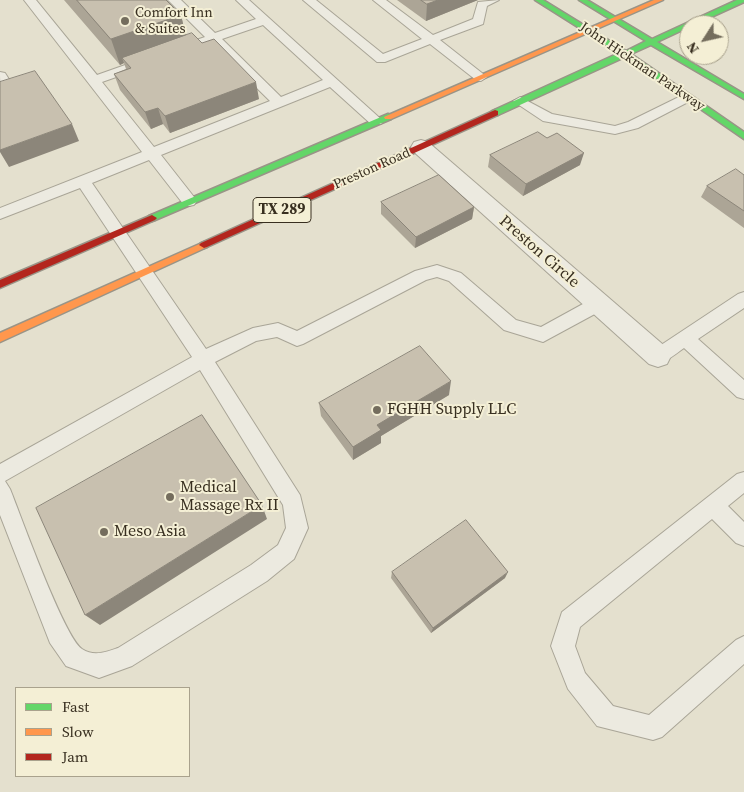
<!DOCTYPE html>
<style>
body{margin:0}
#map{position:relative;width:744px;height:792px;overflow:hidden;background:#e4e0ce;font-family:"Source Serif 4",serif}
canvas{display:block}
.legend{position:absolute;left:15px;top:687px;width:175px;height:90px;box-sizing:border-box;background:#f4efd5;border:1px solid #a9a28d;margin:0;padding:6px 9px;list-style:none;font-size:15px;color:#382f20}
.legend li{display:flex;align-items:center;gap:10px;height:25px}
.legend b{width:25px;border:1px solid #a9a28d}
.north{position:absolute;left:679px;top:15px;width:50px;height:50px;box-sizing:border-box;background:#f4efd5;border:1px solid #a9a28d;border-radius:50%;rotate:235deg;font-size:14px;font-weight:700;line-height:20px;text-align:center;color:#382f20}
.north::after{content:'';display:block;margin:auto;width:18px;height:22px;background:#746d5d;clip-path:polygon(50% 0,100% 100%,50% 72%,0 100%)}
</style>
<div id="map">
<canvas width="744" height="792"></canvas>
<ul class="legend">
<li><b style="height:6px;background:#63d668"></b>Fast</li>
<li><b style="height:6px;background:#ff974d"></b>Slow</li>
<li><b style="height:6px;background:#b3261e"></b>Jam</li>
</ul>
<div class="north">N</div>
</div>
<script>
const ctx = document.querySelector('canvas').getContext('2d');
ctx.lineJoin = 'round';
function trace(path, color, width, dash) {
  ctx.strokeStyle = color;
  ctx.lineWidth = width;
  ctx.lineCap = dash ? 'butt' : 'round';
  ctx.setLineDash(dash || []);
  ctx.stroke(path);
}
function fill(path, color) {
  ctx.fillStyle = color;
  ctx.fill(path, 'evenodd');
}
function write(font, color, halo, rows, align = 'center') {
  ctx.font = font + ' "Source Serif 4",serif';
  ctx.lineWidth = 4;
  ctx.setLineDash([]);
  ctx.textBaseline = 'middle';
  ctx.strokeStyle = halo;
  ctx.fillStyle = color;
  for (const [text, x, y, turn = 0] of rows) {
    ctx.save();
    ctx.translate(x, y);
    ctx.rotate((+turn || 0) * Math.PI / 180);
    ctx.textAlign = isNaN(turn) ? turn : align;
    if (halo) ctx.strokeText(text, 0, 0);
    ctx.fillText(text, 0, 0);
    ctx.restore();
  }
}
const lane = new Path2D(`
 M24,0h12l61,75 48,-17h8l2,3 -2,3 -51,18 52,65 116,-46 -59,-58 -30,11h-8l-2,-3 2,-3 32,-11 -37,-37h13l34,33 41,-14 -20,-19h13l134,121 -2,3h-10l-41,-37 -169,68 33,42 3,4 -3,4 -5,1 -5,-1 -35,-45 -57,23 114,166 47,-21 25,-5 19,8 118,-60 22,-6 24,8 55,47 25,7 51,-28 6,-2 6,2 3,5 -3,5 -61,33 -39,-12 -55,-49 -12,-4 -11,3 -123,64 -6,2 -20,-9 -21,4 -41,21 85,133 8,33 -14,31 -27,22 -135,85 -33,12 -33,-12 -16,-23 -50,-128v-51l192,-107 -112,-169 -80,31v-11l142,-56zM263,25l60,55 -42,17 -59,-58zM200,370l83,135 3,23 -8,17 -27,20 -133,83c-12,4 -24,9 -36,1 -18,-12 -61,-133 -72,-160l-5,-8z
 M303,0h13l67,54 39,-15 -49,-39h13l47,35 40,-16 5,-17 21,-2 -12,6 -4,18 -43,16 47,37 -6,4 -5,-1 -46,-36 -45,18h-8z
 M0,72l5,1 12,19 -2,3 -5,1c-10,-3 -10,-14 -10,-24z
 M687,93l7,4 -2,3 -54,28 -23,6 -72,-13 -30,-20 7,-4 32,17 63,12 13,-4z
 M744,292v16l-46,31 46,41v19l-7,-2 -53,-49c-10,7 -20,17 -32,13l-3,-5 3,-5 86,-57z
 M744,472v21l-16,13 16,16v24l-8,-3 -24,-24 -132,108 -5,19 10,27 28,33 36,9 87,-75 8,-4v28l-82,73 -9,3 -56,-14 -29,-37 -17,-43 11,-34 175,-138z`);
const street = new Path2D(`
 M421,140l7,2 239,206 4,8 -4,8 -9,3 -9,-3 -235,-212 -3,-5 3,-5z`);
const fast = new Path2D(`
 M535,0h8l83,51 20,-10 -67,-41h8l65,39 85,-39h7v2l-50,23h-5v2l-32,15 87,52v5l-93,-54 -20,9 113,78v7l-119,-82 -127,58h-6v-4l127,-58z
 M388,114l3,1v4l-236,101 -3,1 -5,-3 2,-2z`);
const slow = new Path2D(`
 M654,0h9l-272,119h-6l-1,-2z
 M204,242l5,3 -2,2 -207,95v-9z`);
const jam = new Path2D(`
 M495,110l3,1v4l-291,132 -3,1 -5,-3 2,-2z
 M152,215l5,3 -2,2 -155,68v-8z`);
trace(lane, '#a9a597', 2);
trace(street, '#a9a597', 2);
trace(fast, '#999487', 3);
trace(slow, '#999487', 3);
trace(jam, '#999487', 3);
fill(lane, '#eceae0');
fill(street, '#eceae0');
fill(fast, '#63d668');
fill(slow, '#ff974d');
fill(jam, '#b3261e');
fill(new Path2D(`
 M64,0h102l15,15 5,21 73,63 -89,34 -7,-9 -12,5 -31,-39 -6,-16 12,-5 -2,-6 -4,2z
 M397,0h81l-52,21z
 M547,138l33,27 -57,31 -35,-29 2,-12z
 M744,175v53l-43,-31 6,-11z
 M381,202l93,5 -2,12 -57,29 -34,-34z
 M449,395l-68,41v7l-28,17 -32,-44 -2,-13z
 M392,572l113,6 -74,55 -40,-55z`), '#aca596');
fill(new Path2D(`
 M438,0h40l-52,21 1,-17z
 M181,15l6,26 -65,17 2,5 -4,2 -9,-26z
 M256,82l3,17 -89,34 -5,-17z
 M158,108l5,16 -12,5 -6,-17z
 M72,124l7,17 -70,26 -9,-15v-2z
 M584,153l-4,12 -57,31 3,-12z
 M474,207l-2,12 -57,29 1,-11z
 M451,381l-2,14 -68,41v7l-28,17v-13l24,-22z
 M262,505l5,14 -167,106 -15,-10z
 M508,572l-3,6 -74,55 2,-5z`), '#8c867a');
const building = new Path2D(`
 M77,0h89l15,15 -70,24z
 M421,0h17l-11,4z
 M192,33l10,10 12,-4 42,43 -91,34 -7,-8 -13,4 -31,-38 17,-6 -9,-10z
 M35,71l37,53 -72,26v-68z
 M538,132l9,6 10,-5 27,20 -58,31 -36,-29z
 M736,169l8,6v36l-37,-25z
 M439,175l35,32 -58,30 -35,-35z
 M420,346l31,35 -74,44 4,5 -28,17 -34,-44z
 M202,415l60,90 -177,110 -49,-107z
 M466,520l42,52 -75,56 -41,-56z`);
fill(building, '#c8c0af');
trace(building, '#8c867a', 1);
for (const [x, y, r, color] of [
 [125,21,5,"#746d5d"],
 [377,410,5,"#746d5d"],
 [170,497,5,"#746d5d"],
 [104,532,5,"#746d5d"]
]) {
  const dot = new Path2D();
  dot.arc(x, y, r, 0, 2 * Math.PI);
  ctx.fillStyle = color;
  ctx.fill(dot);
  trace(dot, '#f4efd5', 2);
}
write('14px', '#382f20', '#f4efd5', [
 ["Comfort Inn",135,13],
 ["& Suites",135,29]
], 'left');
write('14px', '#382f20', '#f4efd5', [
 ["John Hickman Parkway",642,67,34],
 ["Preston Road",372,169,-24]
]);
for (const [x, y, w] of [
 [282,210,58]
]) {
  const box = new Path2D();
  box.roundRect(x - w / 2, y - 12.5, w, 25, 4);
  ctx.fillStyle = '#f4efd5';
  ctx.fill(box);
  trace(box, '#382f20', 1);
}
write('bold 15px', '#382f20', null, [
 ["TX 289",282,210]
]);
write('16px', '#382f20', '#f4efd5', [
 ["Preston Circle",539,252,41]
]);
write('16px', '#382f20', '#f4efd5', [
 ["FGHH Supply LLC",387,410],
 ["Medical",180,488],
 ["Massage Rx II",180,506],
 ["Meso Asia",114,532]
], 'left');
</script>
